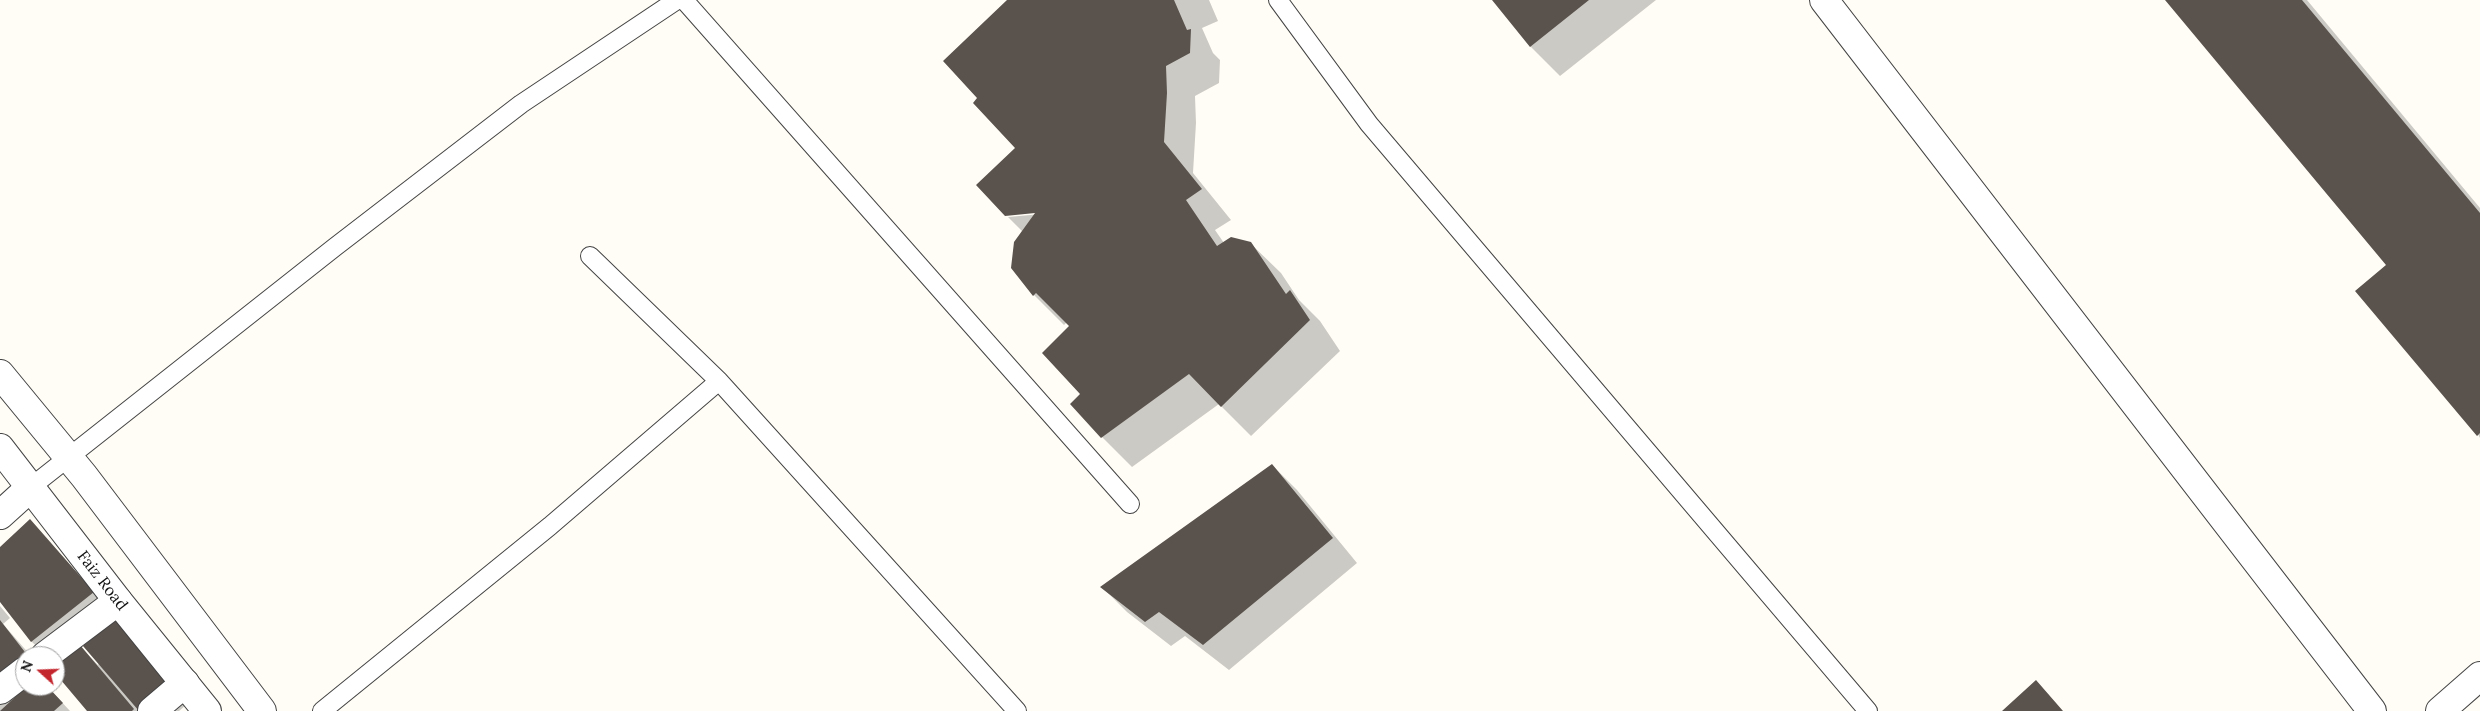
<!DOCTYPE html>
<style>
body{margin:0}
#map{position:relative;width:2480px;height:711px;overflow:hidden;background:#fffdf5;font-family:Lora,serif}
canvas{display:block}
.north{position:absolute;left:15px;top:646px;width:50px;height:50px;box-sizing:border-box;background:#fff;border:1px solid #a0a0a0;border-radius:50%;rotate:290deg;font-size:14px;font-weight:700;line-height:20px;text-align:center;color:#111}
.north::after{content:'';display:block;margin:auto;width:18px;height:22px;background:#c4262e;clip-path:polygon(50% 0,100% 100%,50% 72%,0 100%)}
</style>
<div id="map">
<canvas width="2480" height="711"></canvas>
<div class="north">N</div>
</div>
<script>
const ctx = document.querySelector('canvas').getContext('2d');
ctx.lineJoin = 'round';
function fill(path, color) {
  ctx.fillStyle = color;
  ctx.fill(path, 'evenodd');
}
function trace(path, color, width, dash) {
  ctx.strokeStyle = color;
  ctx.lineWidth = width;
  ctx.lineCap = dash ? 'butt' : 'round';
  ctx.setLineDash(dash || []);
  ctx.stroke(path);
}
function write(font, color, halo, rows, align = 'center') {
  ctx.font = font + ' Lora,serif';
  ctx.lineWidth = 5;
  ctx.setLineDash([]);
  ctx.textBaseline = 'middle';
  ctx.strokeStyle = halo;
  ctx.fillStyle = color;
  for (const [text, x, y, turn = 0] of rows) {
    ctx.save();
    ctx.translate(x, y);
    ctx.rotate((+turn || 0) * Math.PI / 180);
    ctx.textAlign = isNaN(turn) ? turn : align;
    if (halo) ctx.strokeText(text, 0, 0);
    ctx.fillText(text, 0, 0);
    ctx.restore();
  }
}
fill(new Path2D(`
 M1009,0h200l9,21 -16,7 11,25 7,7 -1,23 -24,13 1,27 -3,50 38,47 -16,10 9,13h26l31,30 18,27 21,21 20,30 -89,85 -32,-32 -87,63 -30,-30 -20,-43 -11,-68 -4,-4 -3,3 -30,-30 -22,-27 11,-36 -15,-15 33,-3v-3l-24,-63 -38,-50z
 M1494,0h162l-96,76 -29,-29z
 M2167,0h140l173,208v230l-92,-173z
 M1272,465l25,25 60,73 -128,107 -44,-34 -14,10 -44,-34 -25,-25z
 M30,521l162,179 -13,11h-90l-34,-40 2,-5 -25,-24 -32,-42v-51zM84,645l15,18 -1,2 -17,-17z
 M0,606l10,12 -7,6 28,32h-6v30h22l23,25h-70z`), '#0003');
fill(new Path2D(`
 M1007,0h167l13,30 4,-1 -1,24 -24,13 1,27 -3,49 38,47 -16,11 31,46 14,-9 20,5 35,52 4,-4 20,30 -89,87 -32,-33 -88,64 -31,-34 10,-10 -38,-41 27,-27 -33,-33 -3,3 -22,-28 3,-26 21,-29 -30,3 -29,-31 39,-37 -42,-45 4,-5 -34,-37z
 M1492,0h97l-59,47z
 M2165,0h137l178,213v220l-3,3 -122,-145 31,-26z
 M1272,464l61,74 -130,107 -44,-33 -14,10 -45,-35z
 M30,519l64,73 -63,50 -31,-40v-55z
 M119,615l55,66 -35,30 -56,-65z
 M0,620l28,36h-3l-25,22z
 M80,645l54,64 -2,2h-45l-32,-38v-7z
 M2036,680l27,31h-61z
 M27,686h20l16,17 -9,8h-54z`), '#5a524d');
const service = new Path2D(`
 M684,0l446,504
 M1278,0l91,124 499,587
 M590,256l129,125 298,330
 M31,487l304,-240 186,-143 156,-104
 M322,711l228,-185 169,-145`);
const minor = new Path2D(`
 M1824,0l548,711
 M0,515l31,-28
 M45,656l73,-55
 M0,690l25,-19
 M152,711l33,-28`);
const tertiary = new Path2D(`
 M0,374l84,102 178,235
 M0,448l118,153 89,110
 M2440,711l40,-35`);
trace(service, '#444', 20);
trace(minor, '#444', 30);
trace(tertiary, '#444', 30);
trace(service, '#fff', 18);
trace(minor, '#fff', 28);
trace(tertiary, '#fff', 28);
write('16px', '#111', '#fff', [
 ["Faiz Road",102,581,52]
]);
</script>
